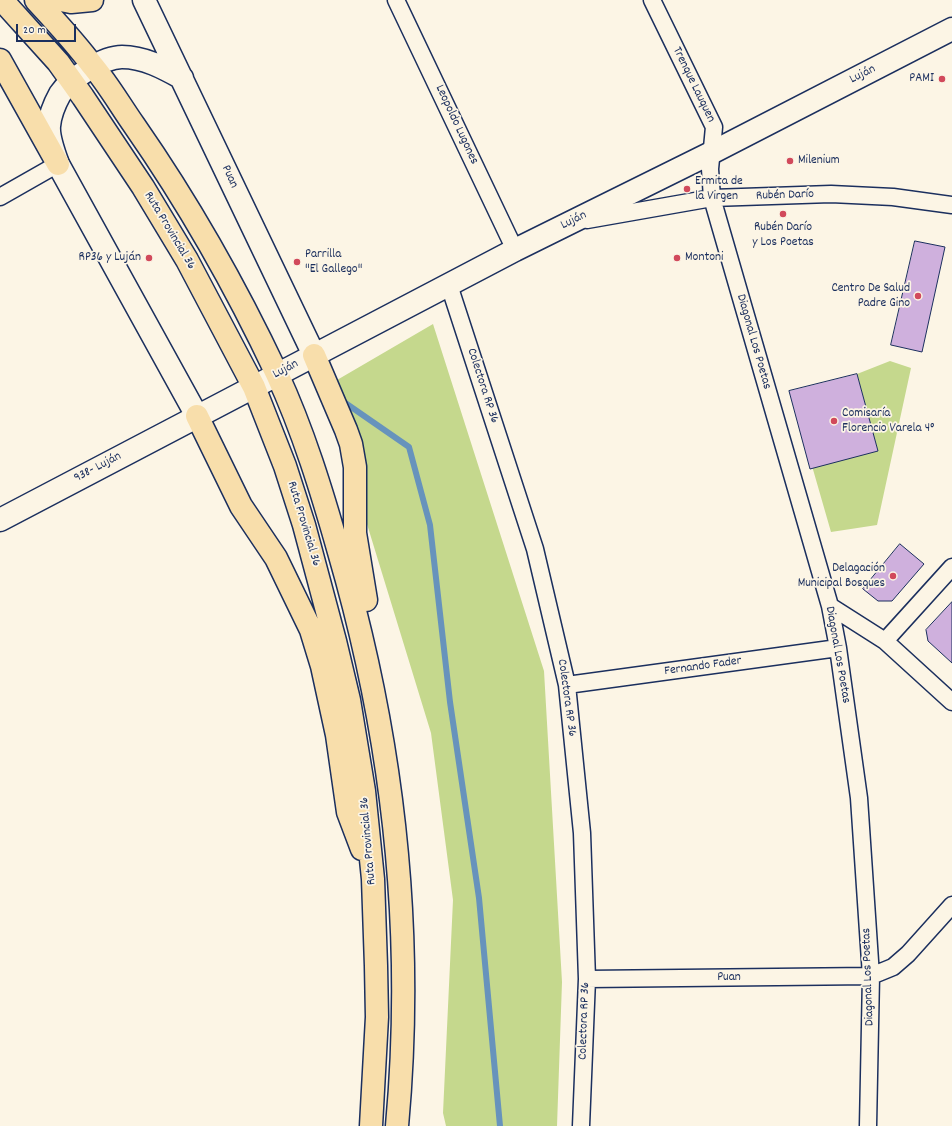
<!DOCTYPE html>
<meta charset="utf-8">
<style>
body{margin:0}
#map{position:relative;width:952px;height:1126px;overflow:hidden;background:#fcf5e5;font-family:Dekko,sans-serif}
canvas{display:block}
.scale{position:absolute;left:16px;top:24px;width:60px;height:18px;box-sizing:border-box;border:2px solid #1b2f5e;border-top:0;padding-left:5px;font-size:12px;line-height:14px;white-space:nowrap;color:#1b2f5e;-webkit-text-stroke:3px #fcf5e5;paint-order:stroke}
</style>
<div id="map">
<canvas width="952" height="1126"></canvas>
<div class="scale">20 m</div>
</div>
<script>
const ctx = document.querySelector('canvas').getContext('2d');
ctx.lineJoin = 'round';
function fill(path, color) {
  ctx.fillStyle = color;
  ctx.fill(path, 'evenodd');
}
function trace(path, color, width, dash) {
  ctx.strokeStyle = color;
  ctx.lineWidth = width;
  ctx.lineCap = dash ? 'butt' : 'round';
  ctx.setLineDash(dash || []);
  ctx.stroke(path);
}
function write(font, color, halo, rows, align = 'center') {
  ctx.font = font + ' Dekko,sans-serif';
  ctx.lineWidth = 3.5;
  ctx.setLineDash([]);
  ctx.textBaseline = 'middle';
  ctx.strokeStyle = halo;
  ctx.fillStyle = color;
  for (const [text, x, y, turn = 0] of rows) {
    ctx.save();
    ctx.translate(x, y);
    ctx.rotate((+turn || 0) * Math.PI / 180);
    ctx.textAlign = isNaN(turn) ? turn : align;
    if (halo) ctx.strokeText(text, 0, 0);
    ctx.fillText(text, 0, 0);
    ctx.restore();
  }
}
fill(new Path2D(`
 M433,324l111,347 18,311 -5,144h-111l-3,-13 10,-213 -22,-167 -106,-346z
 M890,361l21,7 -34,157 -46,7 -19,-66 66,-15 -21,-77z`), '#c5d88d');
trace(new Path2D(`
 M341,400l68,47 21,78 20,177 29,196 21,228`), '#6793bc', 6);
const building = new Path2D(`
 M915,241l30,6 -23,105 -31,-7z
 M857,374l21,77 -68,18 -21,-78z
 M900,544l24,20 -32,37h-14l-15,-12z
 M952,602v61l-24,-22 -2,-11z`);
fill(building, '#cfb0dd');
trace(building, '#1b2f5e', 1);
const street = new Path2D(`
 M396,0l119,250
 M652,0l62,127 -4,42 2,29 118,408 8,42 21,150 12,178 -3,150
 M0,197l58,-33
 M587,220l125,-22 119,-4 62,3 59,8
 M449,285l86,264 32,136 15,148 5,146 -6,147
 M830,606l55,35 67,61
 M885,641l67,-74
 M567,685l271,-37
 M587,979l284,-3 22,-9 15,-13 44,-49`);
const secondary = new Path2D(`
 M144,0l170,355
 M182,78c-18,-10 -38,-21 -60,-21 -19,0 -51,21 -62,37 -5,9 -10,21 -11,32 -1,11 5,27 9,38l139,252
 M0,520l515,-270 198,-98 239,-123`);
const primary = new Path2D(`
 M2,0l56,62 25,35 60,90 44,73 67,127 31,79 19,59 31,116 14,59 15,91 9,88 3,87 1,51 -6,109
 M36,0c19,21 39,42 56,65 16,19 28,40 42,60 55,79 102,162 143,249 26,56 45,118 62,178 55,189 76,378 58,574
 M61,0l10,2 21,-2
 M0,60l58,104
 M314,355l32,75 5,14 4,23v66l11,67
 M197,416l44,90 35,52 35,72 11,36 15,69 11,77 14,37`);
trace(street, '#1b2f5e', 19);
trace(secondary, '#1b2f5e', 25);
trace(primary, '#1b2f5e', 25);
trace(street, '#fcf5e5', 16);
trace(secondary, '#fcf5e5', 22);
trace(primary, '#f8deab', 22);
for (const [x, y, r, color] of [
 [942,79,4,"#d1495b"],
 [790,161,4,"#d1495b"],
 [687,189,4,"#d1495b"],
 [783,214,4,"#d1495b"],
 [149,258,4,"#d1495b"],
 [677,258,4,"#d1495b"],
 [297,262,4,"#d1495b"],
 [918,296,4,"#d1495b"],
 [834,421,4,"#d1495b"],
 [893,576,4,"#d1495b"]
]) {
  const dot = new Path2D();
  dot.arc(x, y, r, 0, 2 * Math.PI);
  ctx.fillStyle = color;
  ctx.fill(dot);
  trace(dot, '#fcf5e5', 1.5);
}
write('13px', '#1b2f5e', '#fcf5e5', [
 ["Luján",863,75,-27],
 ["Trenque Lauquen",693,85,64],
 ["Leopoldo Lugones",456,125,65],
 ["Puan",229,177,65],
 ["Rubén Darío",785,196,-2],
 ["Luján",574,221,-26],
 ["Ruta Provincial 36",169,231,59],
 ["Diagonal Los Poetas",753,342,74],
 ["Luján",286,370,-28],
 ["Colectora RP 36",482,386,72],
 ["938- Luján",98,468,-28],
 ["Ruta Provincial 36",303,524,73],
 ["Diagonal Los Poetas",837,655,80],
 ["Fernando Fader",703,667,-8],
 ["Colectora RP 36",566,698,82],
 ["Ruta Provincial 36",369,841,-95],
 ["Diagonal Los Poetas",869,977,-92],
 ["Puan",729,978],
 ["Colectora RP 36",585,1021,-88]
]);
write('13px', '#1b2f5e', '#fcf5e5', [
 ["PAMI",934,79,"right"],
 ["Milenium",798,161],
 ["Ermita de",695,182],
 ["la Virgen",695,197],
 ["Rubén Darío",783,228,"center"],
 ["y Los Poetas",783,243,"center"],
 ["Parrilla",305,255],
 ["\"El Gallego\"",305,270],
 ["RP36 y Luján",141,258,"right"],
 ["Montoni",685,258],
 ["Centro De Salud",910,289,"right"],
 ["Padre Gino",910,304,"right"],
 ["Comisaría",842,414],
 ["Florencio Varela 4°",842,429],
 ["Delagación",885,569,"right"],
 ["Municipal Bosques",885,584,"right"]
], 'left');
</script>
